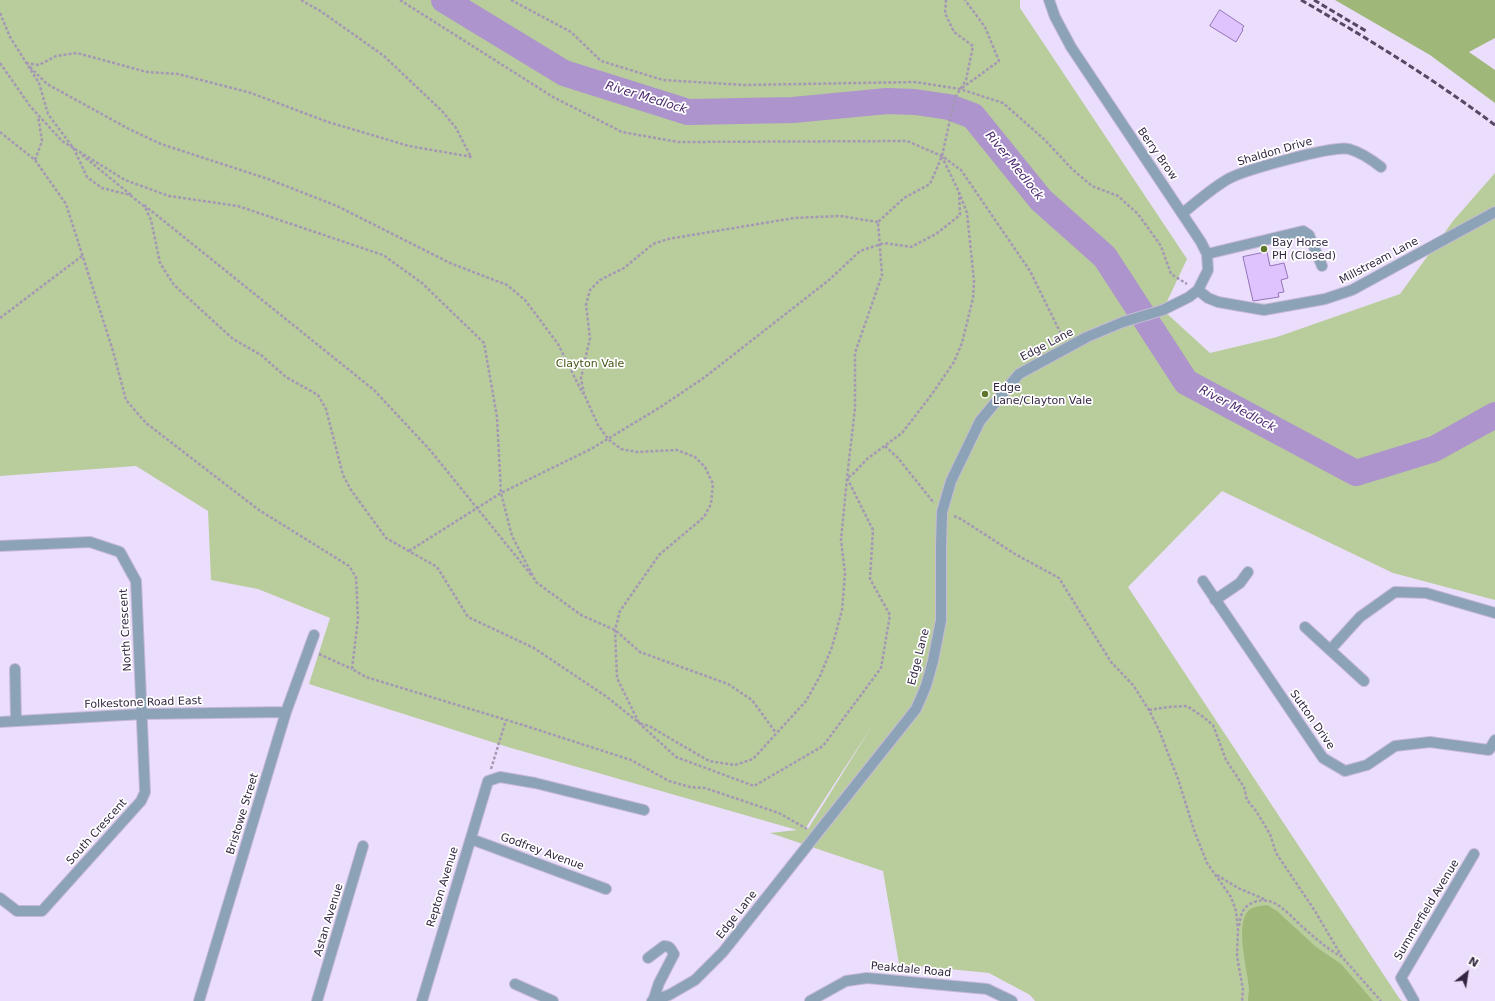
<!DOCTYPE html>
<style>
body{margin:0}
#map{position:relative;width:1495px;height:1001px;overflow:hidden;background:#ebdefc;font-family:"DejaVu Sans",sans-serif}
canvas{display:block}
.north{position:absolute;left:1447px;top:953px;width:40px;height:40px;-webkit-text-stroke:3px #fff;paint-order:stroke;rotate:30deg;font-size:11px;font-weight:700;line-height:16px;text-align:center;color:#332642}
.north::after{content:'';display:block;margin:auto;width:14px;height:18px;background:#332642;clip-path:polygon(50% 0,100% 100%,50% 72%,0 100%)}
</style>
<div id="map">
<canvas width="1495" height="1001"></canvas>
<div class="north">N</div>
</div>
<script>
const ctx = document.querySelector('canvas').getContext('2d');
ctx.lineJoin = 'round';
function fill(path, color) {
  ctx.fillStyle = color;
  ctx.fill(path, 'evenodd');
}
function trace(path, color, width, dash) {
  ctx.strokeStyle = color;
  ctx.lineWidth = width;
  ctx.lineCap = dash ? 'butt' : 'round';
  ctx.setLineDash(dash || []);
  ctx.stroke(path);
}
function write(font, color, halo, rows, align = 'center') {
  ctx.font = font + ' "DejaVu Sans",sans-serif';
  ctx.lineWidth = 3.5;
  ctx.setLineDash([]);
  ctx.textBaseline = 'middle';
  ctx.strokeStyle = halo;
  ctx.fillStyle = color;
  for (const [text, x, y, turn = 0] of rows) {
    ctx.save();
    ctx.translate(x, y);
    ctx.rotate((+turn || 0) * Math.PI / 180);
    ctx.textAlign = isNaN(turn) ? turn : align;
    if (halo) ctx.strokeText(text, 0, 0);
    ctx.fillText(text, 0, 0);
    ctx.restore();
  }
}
fill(new Path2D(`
 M0,0h1020v8l167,251 -24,51 47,43 67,-16 123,-43 53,-73 42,-48v427l-102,-27 -171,-82 -94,96 271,411 3,3h-367l-5,-6 -41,-22 -90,-9 -16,-93 -113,-38 27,-3 -286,-82 -202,-64 21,-66 -72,-29 -47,-9 -3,-69 -72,-45 -136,10zM872,726l-64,103 -3,1v-1z`), '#b9cc9c');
fill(new Path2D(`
 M1335,0h160v38l-26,14 26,18v33l-65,-48z
 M1267,905l10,6 39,36 25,17 32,37h-125c0,-4 1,-8 1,-12 -1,-18 -15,-65 0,-79 5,-4 12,-4 18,-5z`), '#a0b77a');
trace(new Path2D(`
 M444,0l120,73 124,39 105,-2 94,-9 28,1 34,5 24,9 68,84 64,57 81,125 170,91 78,-24 61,-34`), '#ad94cc', 26);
const building = new Path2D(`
 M1220,10l24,16 -2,3 1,1 -7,12 -26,-16z
 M1267,252l3,14 14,-3 4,15 -7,2 3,12 -6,1 1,4 -26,4 -10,-44z`);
fill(building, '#dec3ff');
trace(building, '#9374b7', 1);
const minor = new Path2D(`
 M1183,213c15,-12 30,-26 47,-35 16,-8 103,-33 119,-29 11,3 23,11 32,18
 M1207,254l96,-23 6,4 13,31
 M1198,290l10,8 10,4 46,8 61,-11 27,-9 143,-78
 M0,546l90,-4 30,10 16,29 9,211 -4,9 -99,110h-25l-17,-13
 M1203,581l120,177 22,13 22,-6 28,-19 35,-4 59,8 6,-10
 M1215,600l25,-17 8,-11
 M1305,627l59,54
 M1330,650l30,-33 35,-25 31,1 69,20
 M15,669l1,52
 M0,722l143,-8 143,-2
 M471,839l135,50
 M648,958l16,-12c6,0 7,3 10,8l-15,29 -6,18
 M515,984l38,17
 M199,1001l87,-289 28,-77
 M317,1001l46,-155
 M422,1001l66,-220 12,-4 35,6 109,27
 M652,1001l17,-6 26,-15 28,-28 193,-243 10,-23 7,-25 8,-41v-74l1,-34 9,-31 29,-60 39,-47 68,-37 36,-15 40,-12 26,-13 9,-7 10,-20 -1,-16 -6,-12 -130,-195 -16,-30 -6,-17
 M810,1001l36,-20 21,-3 120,11 25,12
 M1414,1001l-13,-23 73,-124`);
trace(minor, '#c6b9d7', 12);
trace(new Path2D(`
 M301,0l21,12 62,44 58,55 14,17 15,29
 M400,0l153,97 69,35 56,10 229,-1 35,15 19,14 69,101 33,67
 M511,0l60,32 30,29 62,19 81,5 171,-3 45,7 43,14 42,37 27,29 20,17 26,10 20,18 23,32 10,28 16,10
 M0,13l10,24 29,46 9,31 26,35 13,28 15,11 28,7 15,12 6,13 9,43 14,22 59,54 28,16 25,22 32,18 8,14 17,66 8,15 35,48 51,29 31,50 66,31 73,49 32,26 37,34 78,29 69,-40 58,-78 9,-53 -20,-36 3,-49 -26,-52 8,-70v-55l27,-78 -4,-53 26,-24 26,-14 12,-28 7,-32 7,-28 10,-16 7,-34 -19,-14 -9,-19 1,-13
 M0,63l30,43 32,35 63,39 44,16 69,10 145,49 39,28 62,60 13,74 4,76 11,43 24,46 45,33 34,15 25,22 88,32 24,16 24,33
 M26,63l13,2 17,-9 21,-3 70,19 31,2 73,19 77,29 81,24 63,11
 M30,67l17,17 82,45 32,15 107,35 69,27 113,57 57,22 18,15 33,44 25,50
 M962,88l37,-27 -14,-34 -20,-27
 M0,132l35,28 31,44 47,147 13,49 20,23 79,61 34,26 90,56 7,11 2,42 -6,50 14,8 160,49 105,34 38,21 21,6 15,1 74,25 28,16
 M82,155l49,40
 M35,160l7,-19 -4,-25
 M144,205l230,185 56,60 102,126
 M878,222l-38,-6 -46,2 -126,21 -15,5 -29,24 -24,12 -10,10 -4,15 4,33 -9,40 3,16 14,31 10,14 13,10 16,3 40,-2 18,7 10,10 8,17 -2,20 -7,13 -45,38 -39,56 -5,19 2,48 22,45 10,3 60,35 26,4 18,-6 53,-58 14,-25 12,-29 10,-37 3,-37 -4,-33 6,-62 5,-3 15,-16 35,-26 30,-39 22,-32 8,-19 11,-45 1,-17 -7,-68 -8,-21
 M0,318l82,-62
 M885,446l13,12 36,45
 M954,516l7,3 54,35 44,24 52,84 22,23 16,25 10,20 19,49 16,51 13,33 24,34 5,14 2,19 -1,26 6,34 -1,11
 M409,551l92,-58 90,-44 68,-41 46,-31 124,-97 31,-29 24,-8 27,4 25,-13 24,-19 -1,-23 -17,-35
 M319,654l33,15
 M1149,710l19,-3 19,-1 15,10 11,9 13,35 18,27 3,13 9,11 14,23 6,19 39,58 27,46 39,44
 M491,769l15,-49
 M1217,875l21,13 26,11
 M1239,926c2,-12 3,-19 15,-24 22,-8 36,15 51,27 12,11 23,20 37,28`), '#a598b5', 2.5, [3, 2]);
trace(minor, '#8ca2b6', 10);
trace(new Path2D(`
 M1301,0c68,39 131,78 194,125
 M1314,0l52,31`), '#554864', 3, [6, 3]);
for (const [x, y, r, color] of [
 [1264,249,4,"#5e7629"],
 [985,394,4,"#5e7629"]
]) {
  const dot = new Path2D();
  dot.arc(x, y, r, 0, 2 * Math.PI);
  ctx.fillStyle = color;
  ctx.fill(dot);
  trace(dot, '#fff', 1.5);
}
write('11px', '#332642', '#fff', [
 ["Shaldon Drive",1275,152,-16],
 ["Berry Brow",1157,154,55],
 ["Millstream Lane",1379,261,-28],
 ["Edge Lane",1047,345,-28],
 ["North Crescent",126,630,-93],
 ["Edge Lane",919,657,-76],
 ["Folkestone Road East",143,703,-2],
 ["Sutton Drive",1312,720,55],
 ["Bristowe Street",243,814,-73],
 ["South Crescent",97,832,-48],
 ["Godfrey Avenue",542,852,20],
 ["Repton Avenue",443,887,-73],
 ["Summerfield Avenue",1427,910,-59],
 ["Edge Lane",737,915,-52],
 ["Astan Avenue",329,920,-73],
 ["Peakdale Road",911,970,5]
]);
write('11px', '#332642', '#fff', [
 ["Bay Horse",1272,243],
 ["PH (Closed)",1272,256],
 ["Edge",993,388],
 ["Lane/Clayton Vale",993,401]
], 'left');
write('11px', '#435615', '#fff', [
 ["Clayton Vale",590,364]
]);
write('italic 12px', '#4d2a6f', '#fff', [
 ["River Medlock",646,98,17],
 ["River Medlock",1014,166,51],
 ["River Medlock",1237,409,28]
]);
</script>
